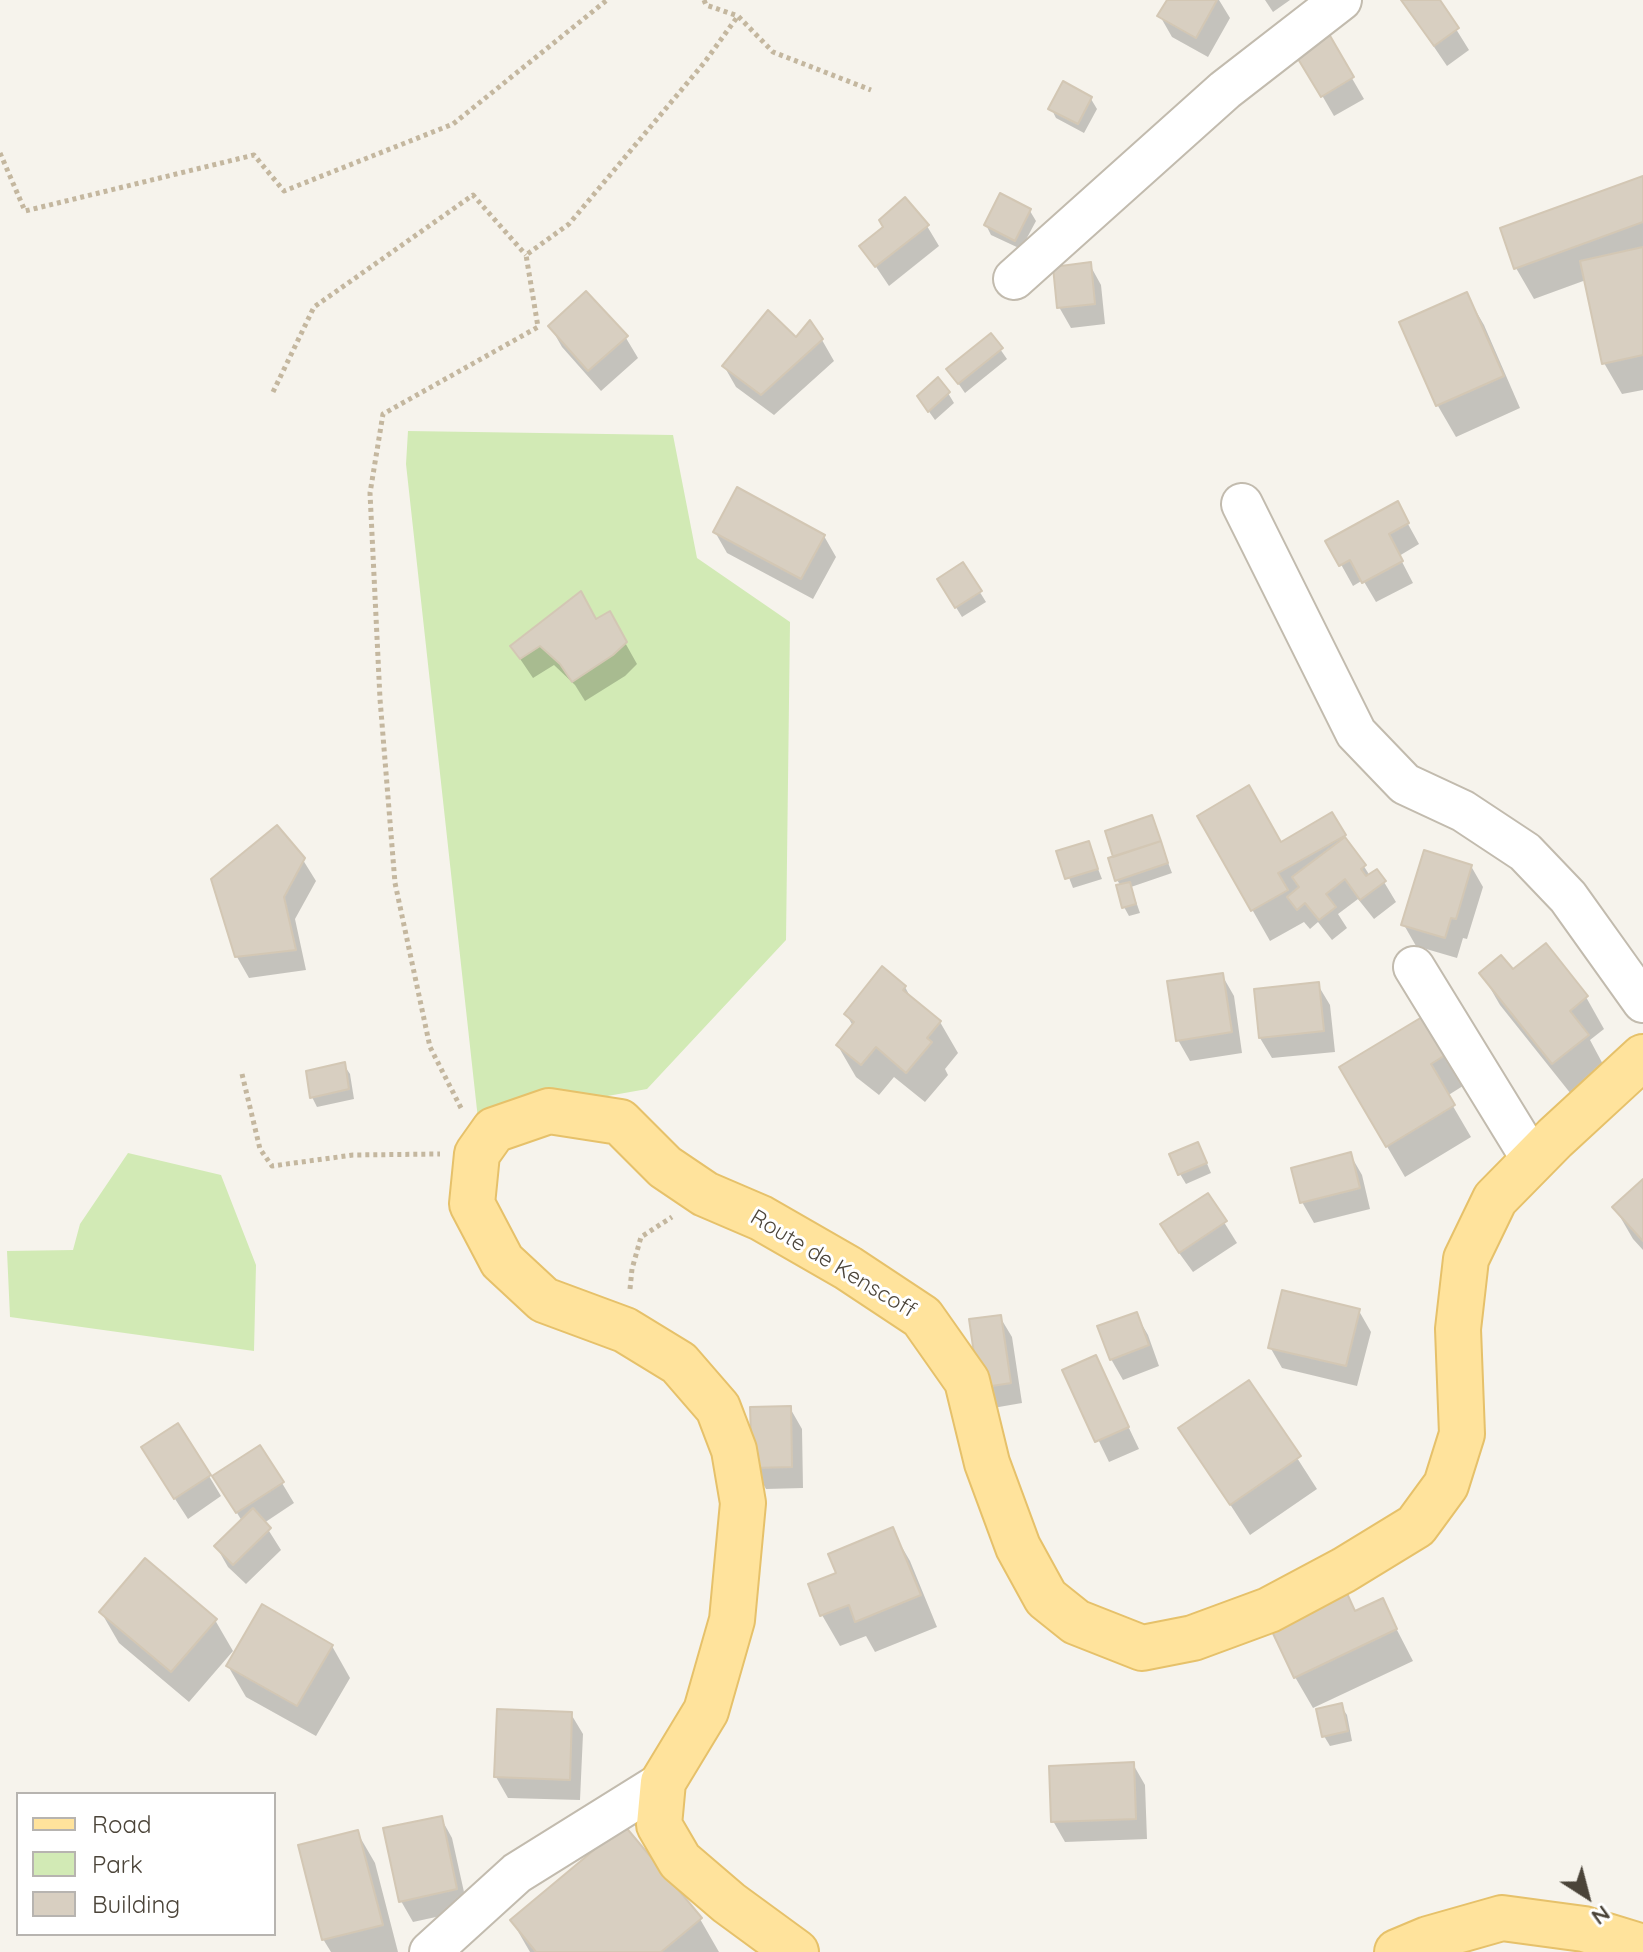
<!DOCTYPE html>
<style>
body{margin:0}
#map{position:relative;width:1643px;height:1952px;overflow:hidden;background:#f6f3ec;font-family:Quicksand,sans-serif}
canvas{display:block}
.legend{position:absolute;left:16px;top:1792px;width:260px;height:144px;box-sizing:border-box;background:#fff;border:2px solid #b7b4b0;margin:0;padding:10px 14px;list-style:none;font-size:24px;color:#4b4439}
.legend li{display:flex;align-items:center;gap:16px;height:40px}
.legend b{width:40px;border:2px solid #b7b4b0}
.north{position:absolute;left:1547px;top:1856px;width:80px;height:80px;-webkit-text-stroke:6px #fff;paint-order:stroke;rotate:144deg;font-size:22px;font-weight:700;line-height:32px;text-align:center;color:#4b4439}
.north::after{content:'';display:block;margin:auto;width:28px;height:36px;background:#4b4439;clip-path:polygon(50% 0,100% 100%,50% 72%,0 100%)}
</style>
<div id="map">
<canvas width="1643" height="1952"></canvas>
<ul class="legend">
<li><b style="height:10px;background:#ffe39c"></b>Road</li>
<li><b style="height:22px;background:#d2eab5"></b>Park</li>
<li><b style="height:22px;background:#d8cfc1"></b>Building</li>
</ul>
<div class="north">N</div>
</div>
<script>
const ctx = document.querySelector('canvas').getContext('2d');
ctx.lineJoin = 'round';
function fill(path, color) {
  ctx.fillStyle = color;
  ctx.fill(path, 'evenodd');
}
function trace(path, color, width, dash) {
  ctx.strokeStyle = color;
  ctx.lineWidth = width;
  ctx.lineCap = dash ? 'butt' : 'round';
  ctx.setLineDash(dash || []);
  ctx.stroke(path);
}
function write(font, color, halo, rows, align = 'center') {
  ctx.font = font + ' Quicksand,sans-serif';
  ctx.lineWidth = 6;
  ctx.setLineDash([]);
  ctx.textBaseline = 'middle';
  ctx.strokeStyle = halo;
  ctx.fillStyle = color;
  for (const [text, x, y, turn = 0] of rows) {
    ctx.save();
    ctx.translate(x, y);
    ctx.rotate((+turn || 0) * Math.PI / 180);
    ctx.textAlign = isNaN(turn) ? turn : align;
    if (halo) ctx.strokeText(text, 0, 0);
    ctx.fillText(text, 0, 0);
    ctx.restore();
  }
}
fill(new Path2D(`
 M408,431l265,4 24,123 93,64 -4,318 -139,149 -169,30 -72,-655z
 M128,1153l93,22 35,90 -2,86 -244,-34 -3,-66 66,-1 7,-26z`), '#d2eab5');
fill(new Path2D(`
 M1169,0h50l11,18 -22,39 -36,-20 -12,-21z
 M1265,0h25l-17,12z
 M1402,0h36l31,50 -22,16z
 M1328,37l36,62 -30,17 -36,-62z
 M1091,99l6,10 -13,24 -28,-15 -5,-10z
 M1643,178v212l-21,4 -18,-31 -18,-83 -52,19 -18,-31z
 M1001,196l29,15 6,10 -15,28 -30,-14 -5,-10z
 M927,226l12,20 -50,40 -27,-40z
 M1090,265l11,20 4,39 -34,4 -12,-21z
 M1466,294l18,31 36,83 -64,29 -18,-31 -37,-83z
 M550,326l76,12 12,20 -37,33 -39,-44z
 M991,336l16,23 -42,34 -16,-23z
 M796,340h26l12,21 -60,54 -38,-28 -12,-21z
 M948,393l6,10 -19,17 -10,-14z
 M1397,504l22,40 -20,12 14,27 -37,19 -13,-22 -10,6 -25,-45z
 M715,532l109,4 12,21 -23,42 -86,-46z
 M963,565l23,37 -24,15 -23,-37z
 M609,614l28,50 -12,12 -40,25 -10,-16 -21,-20 -21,13 -21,-31 84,-26z
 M1332,815l38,61 14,6 12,20 -22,17 -16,-20 -20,15 9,14 -15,12 -14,-18 -8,7 -6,-7 -34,19 -71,-125 81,28z
 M1151,818l21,55 -41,14 9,26 -11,3 -5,-9 -3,-21 -4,-6z
 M1088,843l14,36 -29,9 -14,-36z
 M303,860l13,21 -21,38 11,51 -57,8 -12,-21z
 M1471,866l12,21 -16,52 -4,-1 -6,20 -41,-12 -12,-21z
 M1545,946l41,51 18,32 -14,11 15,28 -34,26 -71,-89 -18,-31 31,-2z
 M1222,975l12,21 8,57 -52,8 -12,-21z
 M1318,985l12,20 5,47 -63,6 -12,-20z
 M905,987l7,13 28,22 18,31 -13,16 3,6 -23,27 -31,-25 -15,18 -23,-18 -18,-31 15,-20 -7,-12z
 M1426,1017l40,67 -19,12 24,41 -66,40 -64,-109z
 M344,1065l6,9 4,25 -37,8 -5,-10z
 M1203,1154l8,19 -25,11 -6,-10z
 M1350,1154l12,21 8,34 -56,14 -12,-21z
 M1643,1182v68l-10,-11 -18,-31z
 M1207,1195l30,48 -44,29 -19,-26z
 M1359,1311l12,21 -14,54 -75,-18 -12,-21z
 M1136,1314l12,21 11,31 -36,14 -12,-21z
 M1000,1317l12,20 10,66 -29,5 -12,-21z
 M1095,1357l44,92 -30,13 -44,-91z
 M1249,1383l68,106 -67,46 -69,-106z
 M790,1408l12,21 1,59 -37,1 -12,-21z
 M155,1468l54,8 12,20 -33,23z
 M282,1483l12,20 -30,20 17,27 -35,34 -18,-17 -12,-21 26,-25 -15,-24z
 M892,1530l18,31 27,66 -62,25 -9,-16 -26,10 -18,-31 -12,-30 28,-11z
 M1382,1601l31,60 -100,47 -18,-31 61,-64z
 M101,1612l114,8 18,31 -44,51 -70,-59z
 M332,1646l18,32 -34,58 -70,-39 -18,-31z
 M1341,1706l6,9 5,26 -22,5 -6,-10z
 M571,1714l12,20 -3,66 -72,-2 -12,-21z
 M1133,1764l12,21 2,54 -82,3 -12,-21z
 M441,1818l11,20 16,72 -55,12 -12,-21z
 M357,1832l18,31 23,89h-67l-8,-13z
 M700,1919l19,33h-189l-18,-31z`), '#0003');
const building = new Path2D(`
 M1167,0h50l-21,38 -39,-22z
 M1401,0h39l19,28 -25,18z
 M1329,34l25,43 -33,20 -26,-43z
 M1063,81l29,16 -14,27 -30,-15z
 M1643,176v46l-129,47 -14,-41z
 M1000,193l31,16 -16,32 -31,-16z
 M905,197l24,28 -54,42 -16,-21 24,-19 -4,-7z
 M1643,247v108l-41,9 -22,-103z
 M1091,262l4,42 -38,4 -4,-41z
 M586,291l42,45 -40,35 -40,-45z
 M1467,292l37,84 -68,30 -37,-84z
 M768,310l28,27 14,-17 13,19 -62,56 -39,-29z
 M991,333l12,15 -45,36 -12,-15z
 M938,377l12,15 -22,20 -11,-16z
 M737,487l88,48 -24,44 -88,-47z
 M1398,501l11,22 -20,11 14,27 -41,22 -12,-23 -11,6 -14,-25z
 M963,562l19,29 -27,17 -18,-29z
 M581,591l15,28 14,-8 17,31 -14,13 -41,27 -12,-18 -20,-18 -20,13 -10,-13z
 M1249,785l32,57 51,-30 14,23 -68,38 10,17 -37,21 -54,-95z
 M1152,815l9,26 -48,16 -8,-26z
 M277,825l28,33 -21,39 12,53 -61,7 -24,-78z
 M1345,837l21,28 -5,4 5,7 11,-7 9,12 -26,19 -15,-21 -19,15 10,13 -17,13 -14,-17 -8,7 -10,-13 12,-10 -7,-10z
 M1089,841l9,28 -33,10 -9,-28z
 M1161,841l7,22 -53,18 -7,-23z
 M1424,850l48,15 -16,54 -5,-1 -6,20 -44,-13z
 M1130,882l6,22 -14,4 -6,-23z
 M1546,943l42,53 -18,15 19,24 -37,29 -73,-91 22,-18 12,14z
 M882,966l24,20 -3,4 38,31 -14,17 5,4 -26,31 -30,-26 -15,18 -25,-20 18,-23 -10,-8z
 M1223,973l9,59 -56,9 -9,-60z
 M1319,982l5,49 -65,7 -5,-49z
 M1427,1014l23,38 -19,12 24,41 -69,42 -47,-80z
 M345,1062l4,27 -39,9 -4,-27z
 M1198,1142l9,21 -29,12 -9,-21z
 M1351,1152l9,36 -60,15 -9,-35z
 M1643,1179v62l-31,-34z
 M1208,1193l19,28 -48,32 -19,-29z
 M1282,1290l78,19 -14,57 -78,-18z
 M1137,1312l12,33 -39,15 -13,-34z
 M1001,1315l10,68 -32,5 -10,-69z
 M1096,1355l33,72 -34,15 -33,-72z
 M1249,1380l52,76 -71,49 -52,-77z
 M791,1406l1,61 -40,1 -2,-61z
 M178,1423l33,52 -37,24 -33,-52z
 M260,1445l24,37 -48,31 -24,-37z
 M253,1508l18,20 -38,37 -19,-19z
 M893,1527l28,68 -66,27 -6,-17 -29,11 -12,-32 28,-11 -8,-19z
 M145,1558l72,61 -46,53 -72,-60z
 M1345,1589l10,22 28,-13 14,31 -103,49 -25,-53z
 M262,1604l71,41 -36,61 -71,-40z
 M1342,1703l6,28 -26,6 -6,-28z
 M497,1709l75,3 -2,68 -76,-3z
 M1134,1762l2,57 -85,3 -2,-56z
 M442,1816l15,73 -58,13 -16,-74z
 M624,1825l78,93 -41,34h-125l-26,-32z
 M358,1830l25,95 -61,15 -24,-95z`);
fill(building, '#d8cfc1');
trace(building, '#d3c7b4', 2);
const minor = new Path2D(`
 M1014,279l211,-189 116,-90
 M1242,504l114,229 49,51 58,27 62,41 43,45 75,105
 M1414,967l119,194
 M430,1952l87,-79 146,-91`);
const major = new Path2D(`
 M796,1952l-67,-49 -49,-42 -21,-36 4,-43 43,-71 26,-91 11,-117 -9,-53 -16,-42 -39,-45 -54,-33 -81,-30 -42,-39 -30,-57 5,-50 17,-24 55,-19 71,11 45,45 40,27 56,24 87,50 74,49 45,64 20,82 31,84 28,51 30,24 66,26 51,-10 76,-28 75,-40 72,-44 30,-41 16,-51 -4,-105 8,-70 29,-60 60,-61 88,-81
 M1397,1952l31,-13 74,-21 82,11 59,18`);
trace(minor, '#c2bbae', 44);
trace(major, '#e6c16a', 48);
trace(new Path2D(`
 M704,0l2,5 32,11 35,36 98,38
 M0,153l25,58 229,-56 30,36 169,-67 154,-124
 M273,392l41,-85 159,-112 53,60
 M242,1074l18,75 12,17 81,-11 87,-1
 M461,1108l-31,-61 -35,-164 -15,-184 -10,-206 13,-79 155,-87 -12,-72 43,-31 135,-161 34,-47
 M630,1289l2,-20 9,-32 31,-20`), '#c4b79f', 5, [4, 4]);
trace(minor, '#fff', 40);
trace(major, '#ffe39c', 44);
write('22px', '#4b4439', '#fff', [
 ["Route de Kenscoff",833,1264,31]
]);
</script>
